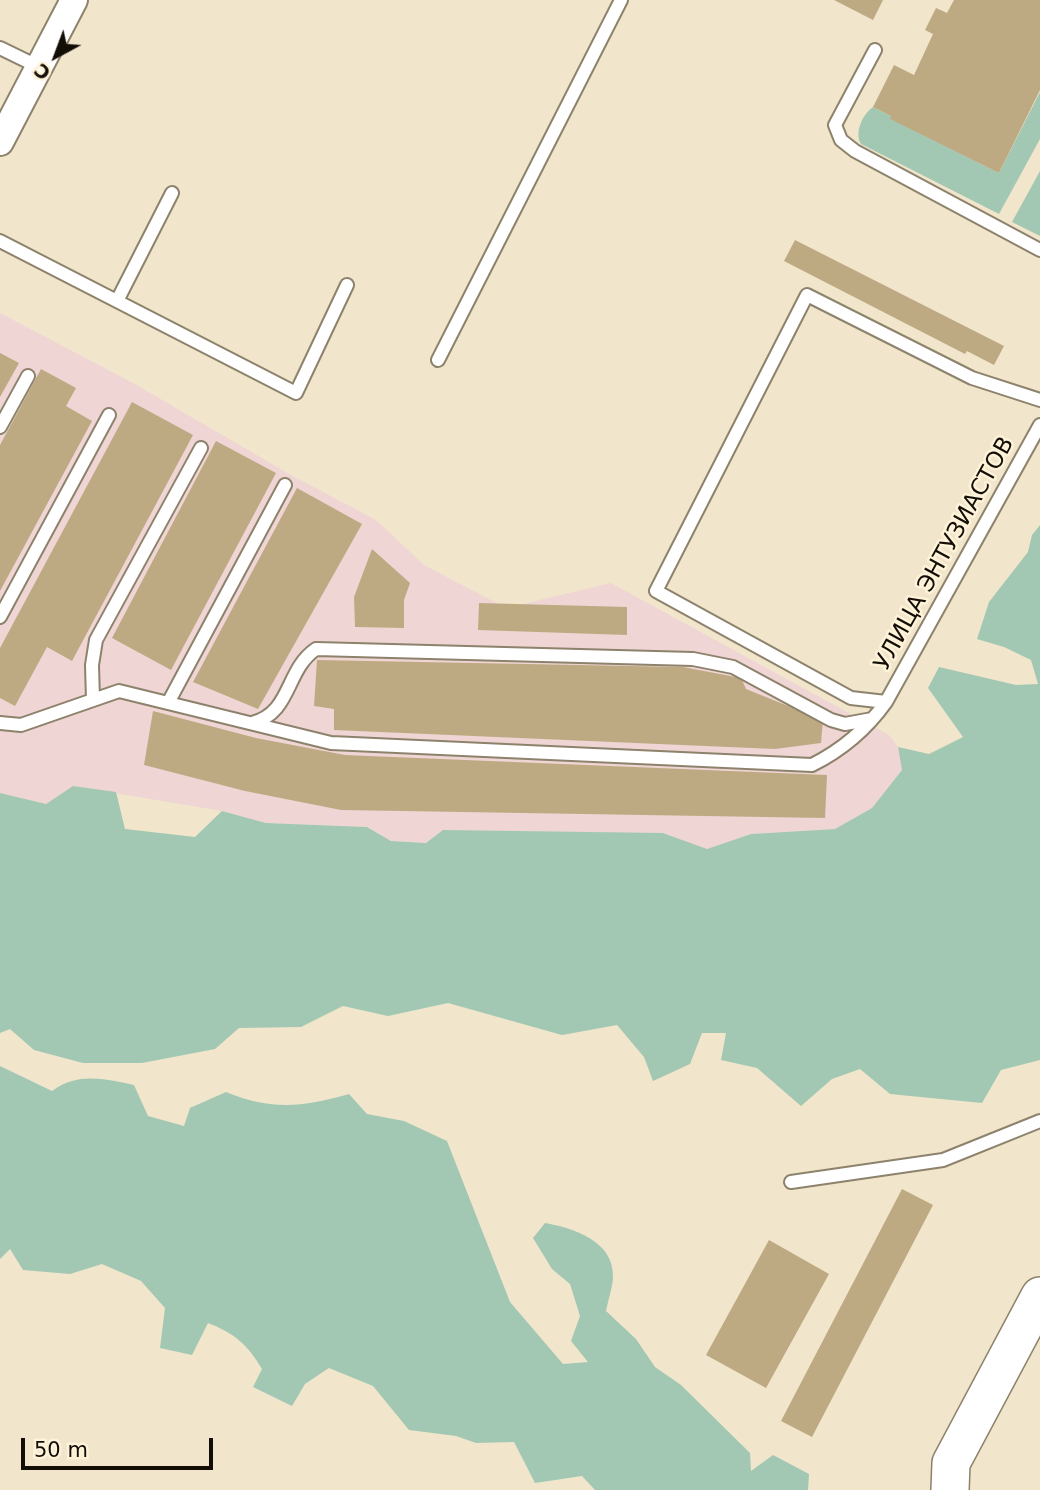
<!DOCTYPE html>
<meta charset="utf-8">
<style>
body{margin:0}
#map{position:relative;width:1040px;height:1490px;overflow:hidden;background:#f1e5cc;font-family:"DejaVu Sans",sans-serif}
canvas{display:block}
.north{position:absolute;left:21px;top:21px;width:70px;height:70px;-webkit-text-stroke:5px #fef2d9;paint-order:stroke;rotate:221deg;font-size:19px;font-weight:700;line-height:28px;text-align:center;color:#120e06}
.north::after{content:'';display:block;margin:auto;width:24px;height:32px;background:#120e06;clip-path:polygon(50% 0,100% 100%,50% 72%,0 100%)}
.scale{position:absolute;left:21px;top:1438px;width:192px;height:32px;box-sizing:border-box;border:4px solid #120e06;border-top:0;padding-left:9px;font-size:21px;line-height:24px;white-space:nowrap;color:#120e06;-webkit-text-stroke:5px #fef2d9;paint-order:stroke}
</style>
<div id="map">
<canvas width="1040" height="1490"></canvas>
<div class="north">С</div>
<div class="scale">50 m</div>
</div>
<script>
const ctx = document.querySelector('canvas').getContext('2d');
ctx.lineJoin = 'round';
function fill(path, color) {
  ctx.fillStyle = color;
  ctx.fill(path, 'evenodd');
}
function trace(path, color, width, dash) {
  ctx.strokeStyle = color;
  ctx.lineWidth = width;
  ctx.lineCap = dash ? 'butt' : 'round';
  ctx.setLineDash(dash || []);
  ctx.stroke(path);
}
function write(font, color, halo, rows, align = 'center') {
  ctx.font = font + ' "DejaVu Sans",sans-serif';
  ctx.lineWidth = 5;
  ctx.setLineDash([]);
  ctx.textBaseline = 'middle';
  ctx.strokeStyle = halo;
  ctx.fillStyle = color;
  for (const [text, x, y, turn = 0] of rows) {
    ctx.save();
    ctx.translate(x, y);
    ctx.rotate((+turn || 0) * Math.PI / 180);
    ctx.textAlign = isNaN(turn) ? turn : align;
    if (halo) ctx.strokeText(text, 0, 0);
    ctx.fillText(text, 0, 0);
    ctx.restore();
  }
}
fill(new Path2D(`
 M0,313l133,70 158,92 85,45 48,45 82,43 105,-25 278,152 9,12 4,23 -30,38 -37,21 -84,5 -44,15 -44,-16 -237,10 -35,-2 -24,-14 -101,-4 -44,-12 -149,-25 -27,18 -46,-11z`), '#f0d5d5');
fill(new Path2D(`
 M1040,92v47l-41,75 -138,-70c-7,-12 2,-30 12,-37l18,9v3l108,54z
 M1040,171v65l-28,-14z
 M1040,525v535l-39,10 -19,33 -92,-9 -30,-25 -28,10 -31,27 -44,-38 -36,-8 5,-27h-24l-12,31 -37,17 -9,-24 -27,-32 -55,10 -114,-32 -60,13 -45,-10 -42,21 -62,1 -24,21 -73,14h-59l-49,-13 -24,-21 -10,4v-240l46,11 27,-18 43,6 9,37 70,8 27,-26 44,12 101,4 24,14 35,2 17,-13 220,3 44,16 44,-15 84,-5 37,-21 30,-38 -4,-23 31,7 34,-17 -35,-49 11,-21 77,18 22,-1 -7,-24 -27,-13 -27,-8 12,-37 39,-50 4,-17z
 M0,1066l52,25c26,-19 52,-12 82,-6l14,31 36,10 6,-18 36,-16c47,19 76,15 123,2l18,20 37,7 43,20 63,161 53,62 25,-2 -17,-21 9,-25 -10,-32 -18,-15 -19,-31 12,-15c28,5 70,18 68,55 -1,11 -5,23 -7,33l30,28 19,28 26,18 69,68 1,18 22,-16 36,19 -1,16h-213l-13,-14 -47,7 -21,-41 -38,1 -20,-7 -47,-6 -36,-44 -44,-18 -24,16 -13,22 -39,-19 9,-18c-14,-24 -28,-36 -54,-46l-16,32 -32,-7 5,-40 -24,-27 -39,-17 -32,10 -47,-4 -13,-21 -10,10z`), '#a2c8b3');
fill(new Path2D(`
 M834,0h49l-10,20z
 M954,0h86v90l-41,83 -109,-54 1,-3 -18,-9 21,-42 20,10 19,-41 -8,-4 11,-22 11,5z
 M795,240l209,106 -10,19 -27,-14 -2,3 -181,-93z
 M0,353l19,10 -19,34z
 M41,369l35,19 -10,18 26,15 -92,170v-146z
 M132,402l61,33 -121,226 -25,-14 -32,59 -15,-8v-50z
 M216,441l60,32 -105,197 -59,-32z
 M297,488l65,36 -104,185 -65,-27z
 M372,549l38,34 -6,17v28l-49,-1 -1,-30z
 M479,603l148,4v28l-149,-5z
 M317,660l366,7 58,11 5,11 77,31 -2,23 -46,6 -441,-19v-21l-20,-3z
 M153,711l103,27 89,17 482,20 -2,43 -484,-8 -96,-19 -101,-26z
 M902,1189l31,16 -121,232 -31,-16z
 M769,1240l60,34 -63,114 -60,-33z`), '#beaa82');
const lane = new Path2D(`
 M0,48l39,19
 M875,50l-40,75 6,15 14,11 185,99
 M0,241l296,152 51,-108
 M117,301l55,-108
 M438,360l183,-360
 M0,427l28,-51
 M0,617l109,-202
 M93,700l-1,-35 4,-25 105,-192
 M886,702l-35,-4 -195,-107 151,-296 165,83 68,22
 M168,703l117,-218
 M0,723l21,2 98,-34 212,52 481,22c30,-15 54,-35 74,-63l154,-277
 M252,723c40,-10 33,-53 64,-74l377,10 40,8 98,53 14,4 27,-5
 M791,1182l152,-22 97,-39`);
const street = new Path2D(`
 M0,142l74,-142`);
const secondary = new Path2D(`
 M950,1490l1,-27 89,-167`);
trace(lane, '#8d826b', 16);
trace(street, '#8d826b', 30);
trace(secondary, '#8d826b', 40);
trace(lane, '#fff', 12);
trace(street, '#fff', 26);
trace(secondary, '#fff', 37);
write('23px', '#120e06', '#fef2d9', [
 ["УЛИЦА ЭНТУЗИАСТОВ",945,554,-61]
]);
</script>
